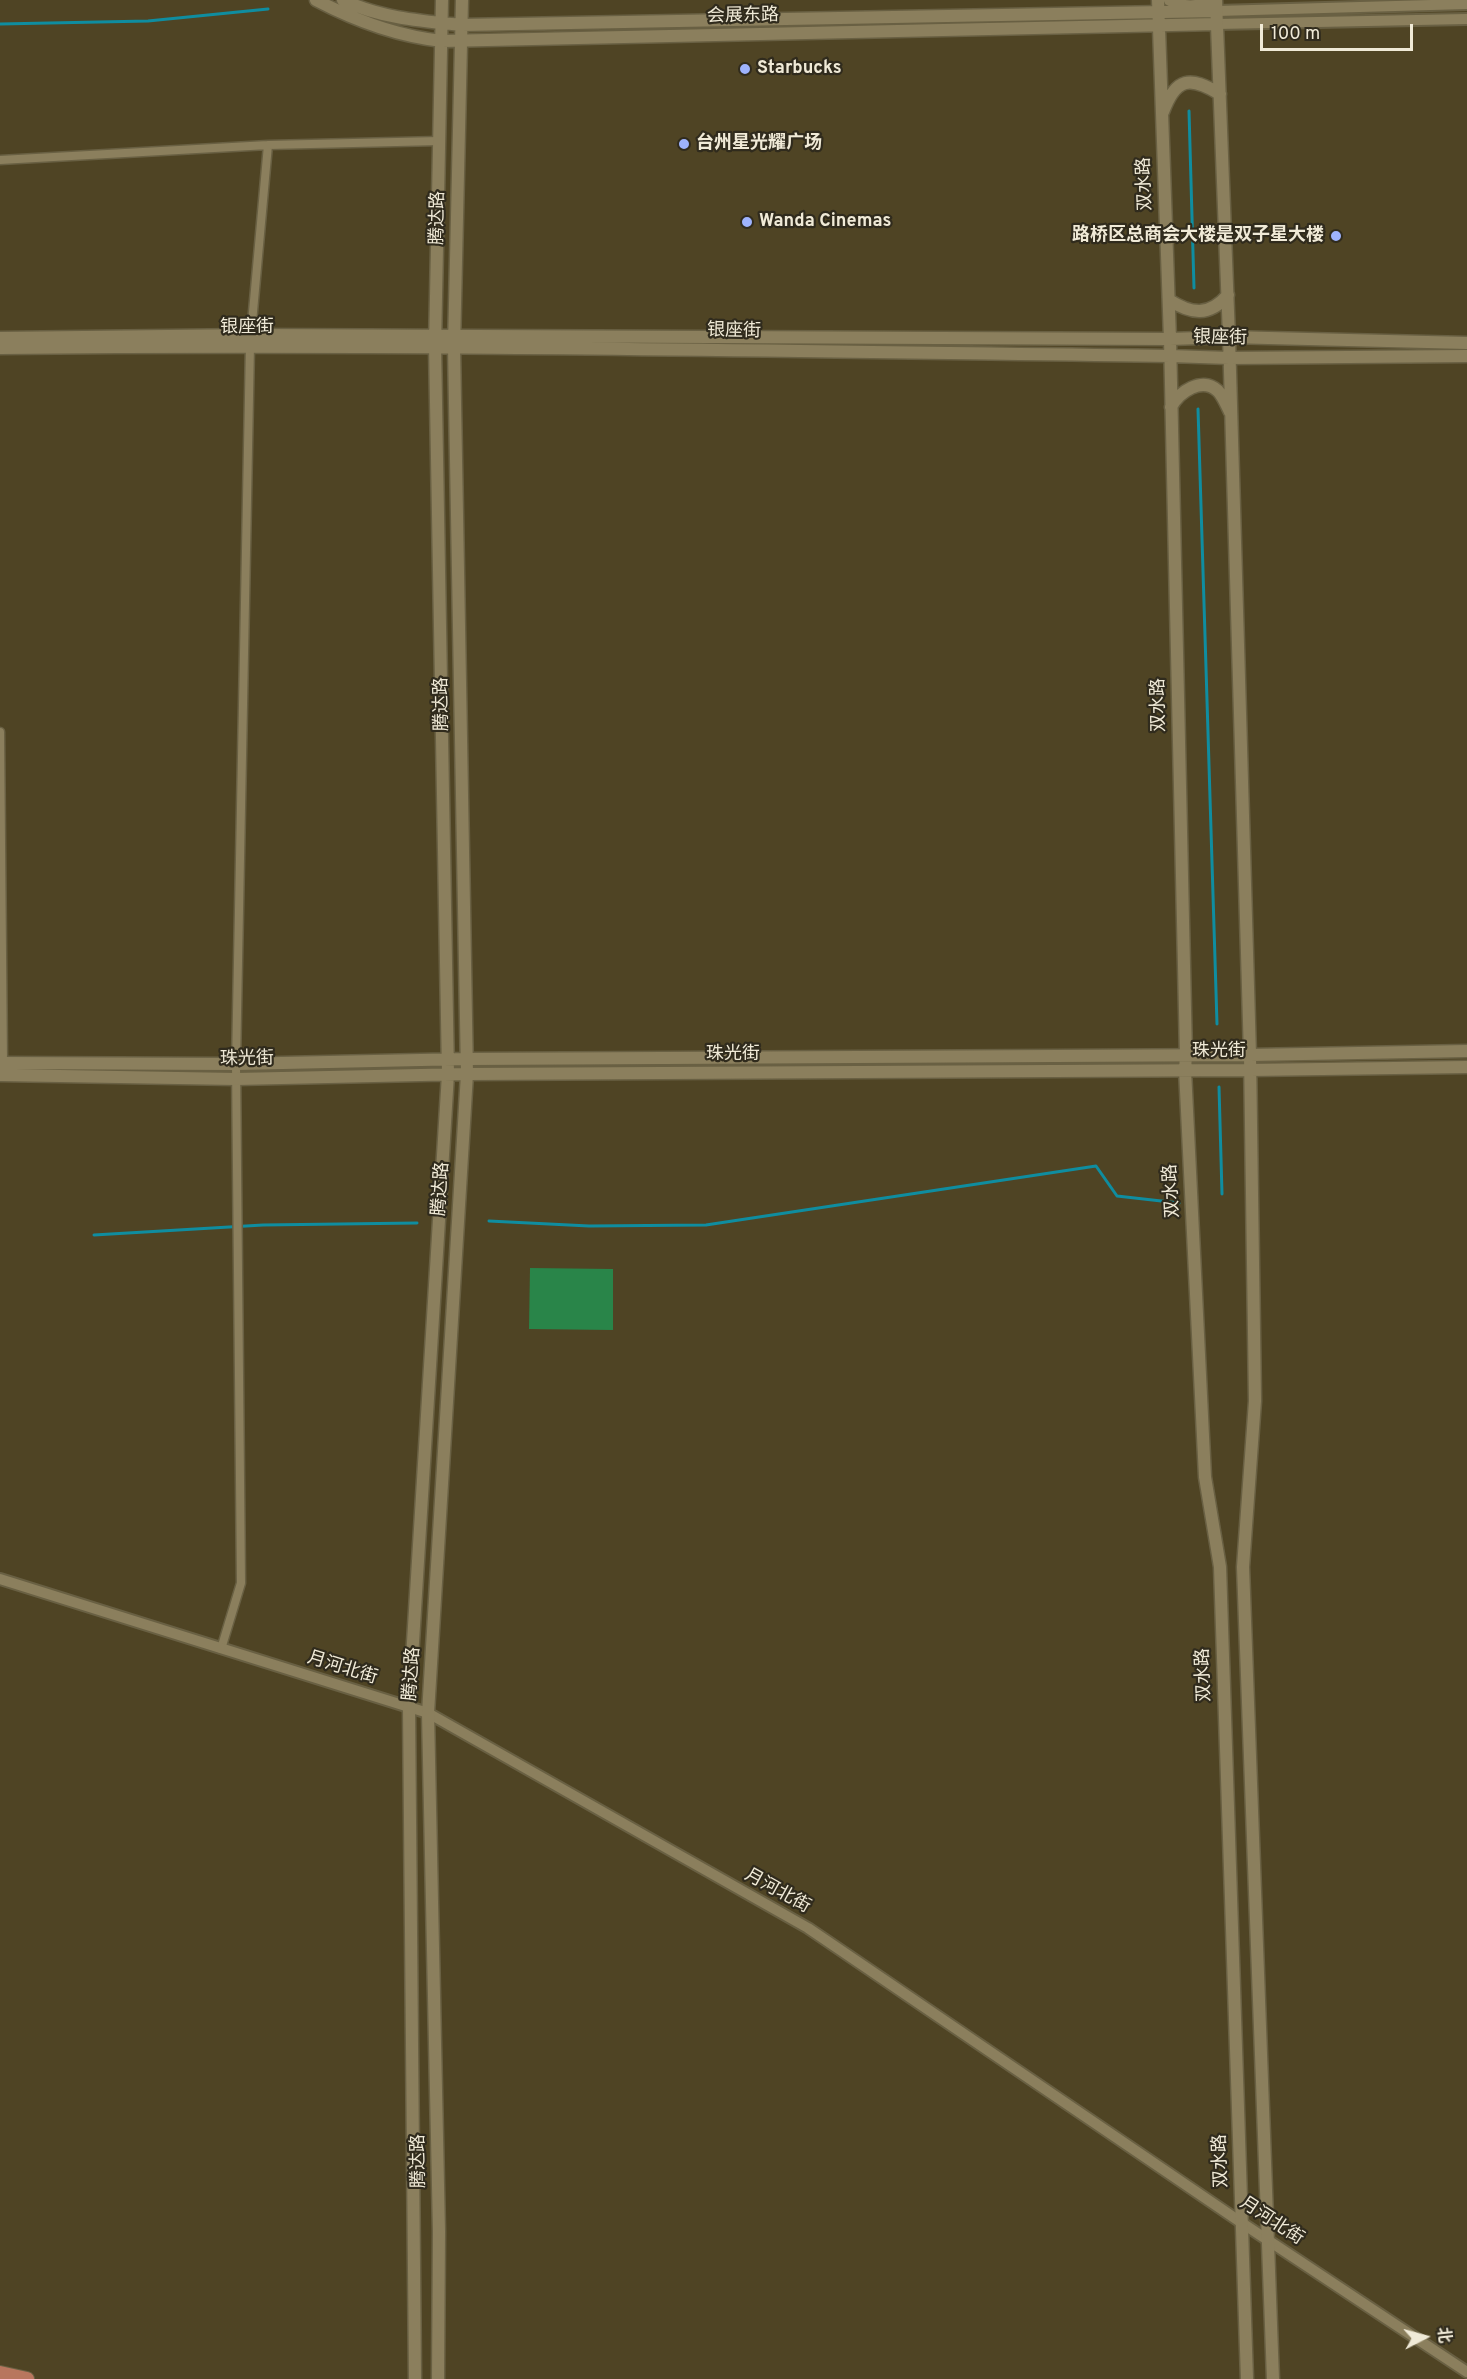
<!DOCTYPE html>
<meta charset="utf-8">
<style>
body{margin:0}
#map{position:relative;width:1467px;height:2379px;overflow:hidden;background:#4f4424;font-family:Overpass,"Noto Sans SC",sans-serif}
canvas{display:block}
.north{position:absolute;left:1395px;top:2307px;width:60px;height:60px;-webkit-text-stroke:4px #302b1d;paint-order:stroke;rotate:84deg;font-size:16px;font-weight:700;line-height:24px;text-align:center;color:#f0ead7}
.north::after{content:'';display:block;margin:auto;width:21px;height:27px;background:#f0ead7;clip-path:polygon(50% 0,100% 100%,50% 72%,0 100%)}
.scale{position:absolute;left:1260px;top:24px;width:153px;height:27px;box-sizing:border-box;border:3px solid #f0ead7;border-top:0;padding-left:8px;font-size:18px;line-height:21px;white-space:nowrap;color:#f0ead7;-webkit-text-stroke:4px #302b1d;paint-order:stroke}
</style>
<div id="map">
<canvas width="1467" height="2379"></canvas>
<div class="north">北</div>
<div class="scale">100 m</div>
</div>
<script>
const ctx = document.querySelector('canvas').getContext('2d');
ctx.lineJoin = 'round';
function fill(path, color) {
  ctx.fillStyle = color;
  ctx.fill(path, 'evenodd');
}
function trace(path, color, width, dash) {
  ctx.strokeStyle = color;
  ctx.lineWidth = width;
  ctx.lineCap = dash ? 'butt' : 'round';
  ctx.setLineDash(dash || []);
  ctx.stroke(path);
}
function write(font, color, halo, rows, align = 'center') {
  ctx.font = font + ' Overpass,"Noto Sans SC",sans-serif';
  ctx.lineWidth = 4.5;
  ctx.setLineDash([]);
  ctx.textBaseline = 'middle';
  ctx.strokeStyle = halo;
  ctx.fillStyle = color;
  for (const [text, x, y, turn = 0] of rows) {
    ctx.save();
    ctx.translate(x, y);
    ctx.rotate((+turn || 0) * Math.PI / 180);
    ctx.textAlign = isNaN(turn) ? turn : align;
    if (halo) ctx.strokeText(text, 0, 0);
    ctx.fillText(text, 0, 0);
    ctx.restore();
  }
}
fill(new Path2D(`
 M530,1268l83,1v61l-84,-1z`), '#298549');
trace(new Path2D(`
 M0,24l148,-3 120,-12
 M1189,111l5,177
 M1198,409l19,615
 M1219,1087l3,107
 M489,1221l100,5 117,-1 390,-59 21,30 62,7
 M94,1235l169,-10 154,-2`), '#0f8da0', 3);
const minor = new Path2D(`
 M0,160l268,-15 171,-4
 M0,732l3,331
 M221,1649l20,-66 -5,-519 14,-719 18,-200`);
const tertiary = new Path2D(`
 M1217,11l250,-7
 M1217,24l250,-5
 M0,1579l428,134 380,215 434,295 225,149`);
const secondary = new Path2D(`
 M316,0c40,21 80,36 126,41l775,-17
 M343,0c37,18 78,21 119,25l755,-14
 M1158,0l12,339 16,716 -1,15 20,407 15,90 27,812
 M1170,0c13,8 27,9 39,0
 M1216,0l13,337 21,718 5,346 -12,166 30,812
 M1163,112c13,-35 27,-36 57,-18
 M1169,300c22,14 40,17 59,-5
 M0,338l251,-3 919,4 59,-2 238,6
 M0,348c390,-4 780,3 1170,8l59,2 238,-2
 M1171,407c8,-15 31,-31 47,-16 5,5 9,15 12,21
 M0,1063l236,1 231,-5 783,-4 217,-4
 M0,1075l236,4 231,-5 783,-4 217,-3
 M415,2379l-6,-672 39,-633 -13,-728 7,-346
 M438,2379l1,-147 -11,-519 39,-639 -13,-727 8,-347`);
const primary = new Path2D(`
 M0,2373l27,6`);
trace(minor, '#696043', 11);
trace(tertiary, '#696043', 14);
trace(secondary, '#696043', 15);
trace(primary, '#696043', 16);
trace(minor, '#8b7f5d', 8);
trace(tertiary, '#8b7f5d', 10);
trace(secondary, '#8b7f5d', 12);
trace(primary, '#b8765e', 14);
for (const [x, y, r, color] of [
 [745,69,6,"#9eb3fd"],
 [684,144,6,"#9eb3fd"],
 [747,222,6,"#9eb3fd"],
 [1336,236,6,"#9eb3fd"]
]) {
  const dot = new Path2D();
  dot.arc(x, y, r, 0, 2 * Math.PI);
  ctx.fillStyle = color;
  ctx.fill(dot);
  trace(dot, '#302b1d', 2);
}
write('18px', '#f0ead7', '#302b1d', [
 ["会展东路",743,17,-1],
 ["双水路",1146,184,-92],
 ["腾达路",439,218,-89],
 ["银座街",247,328],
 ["银座街",734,332,1],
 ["银座街",1220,339,1],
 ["腾达路",443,704,-91],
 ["双水路",1160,705,-91],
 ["珠光街",1219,1052],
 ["珠光街",733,1055],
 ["珠光街",247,1060,-1],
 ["腾达路",442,1189,-86],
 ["双水路",1173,1191,-93],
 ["月河北街",342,1669,17],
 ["腾达路",413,1674,-86],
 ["双水路",1205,1675,-92],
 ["月河北街",777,1892,29],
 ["腾达路",420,2161,-91],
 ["双水路",1222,2161,-92],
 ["月河北街",1271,2222,33]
]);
write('bold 18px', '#f0ead7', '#302b1d', [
 ["Starbucks",757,69],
 ["台州星光耀广场",696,144],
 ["Wanda Cinemas",759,222],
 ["路桥区总商会大楼是双子星大楼",1324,236,"right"]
], 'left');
</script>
